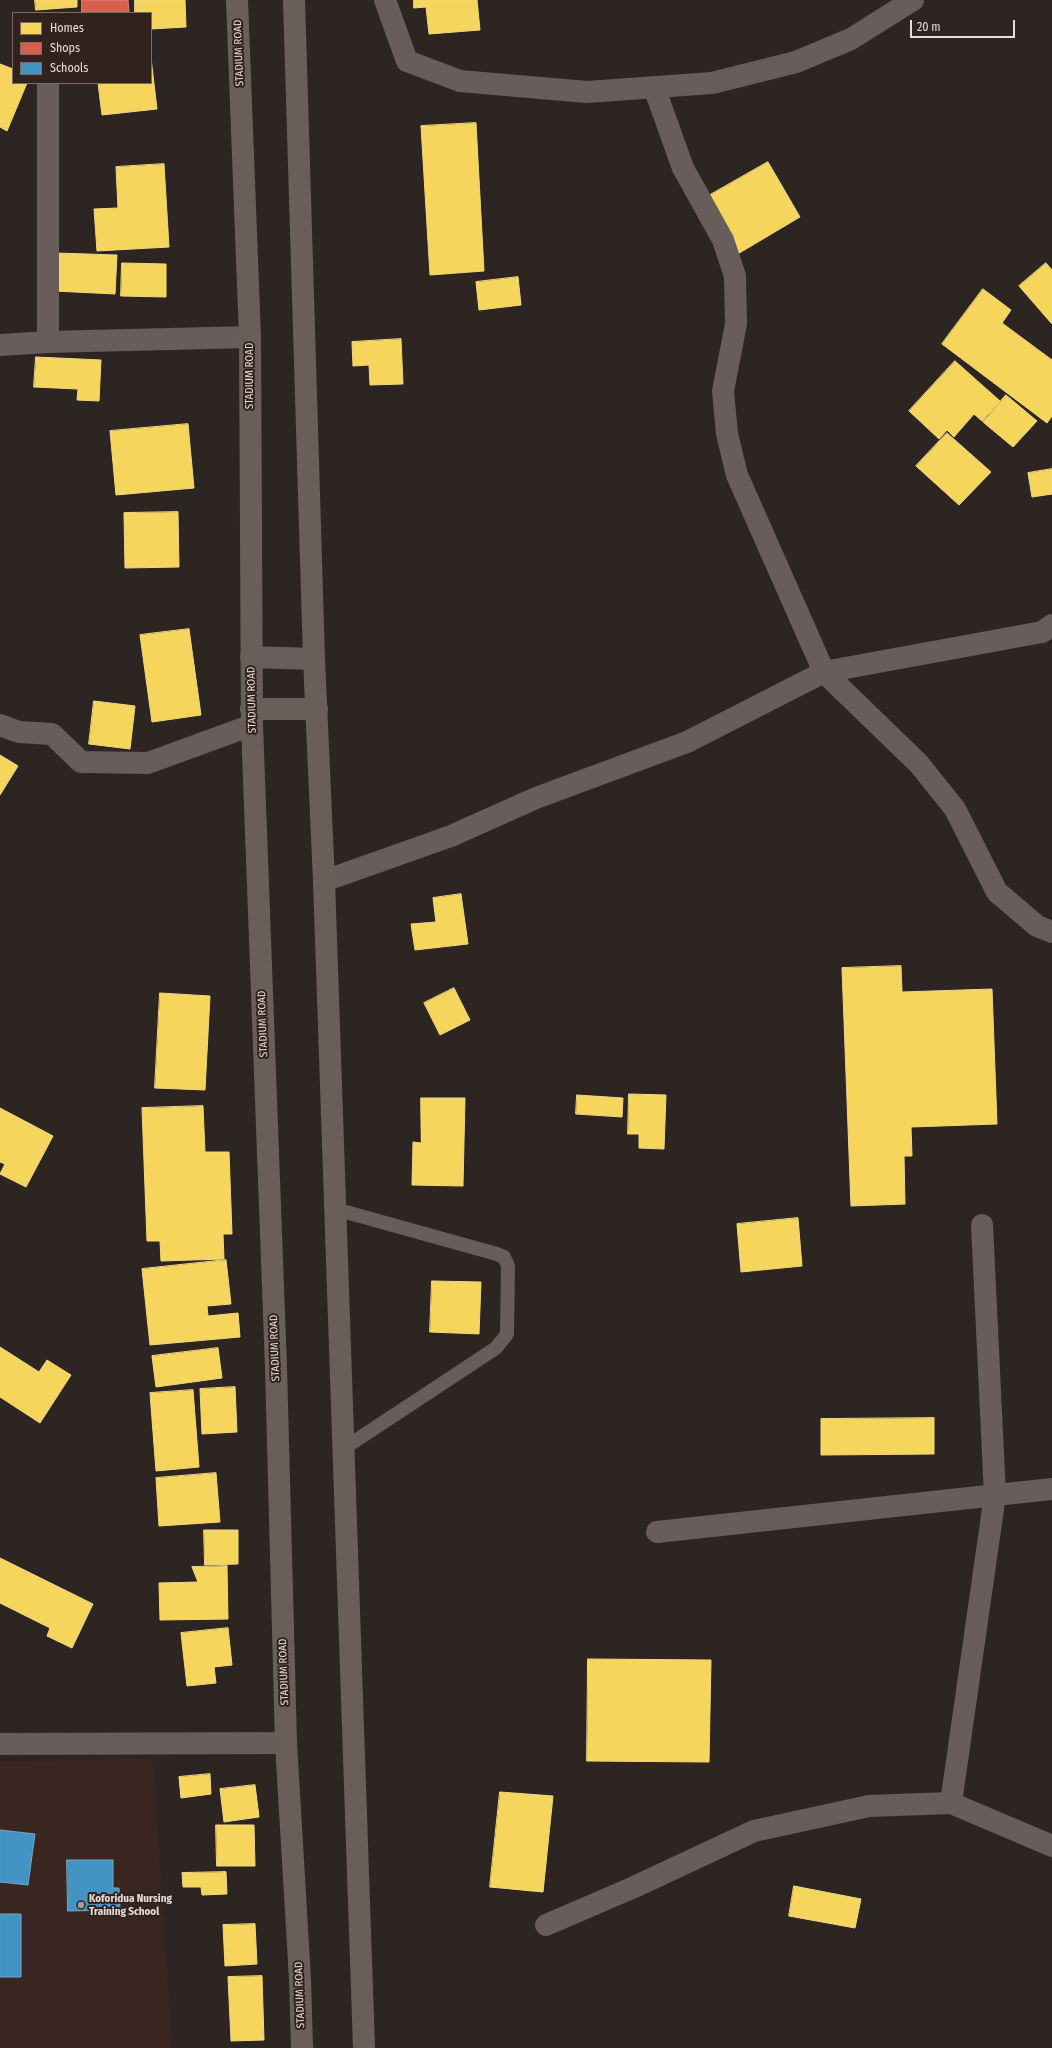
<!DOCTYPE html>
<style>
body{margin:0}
#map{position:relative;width:1052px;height:2048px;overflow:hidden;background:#2d2522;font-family:"Fira Sans Condensed",sans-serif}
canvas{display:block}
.legend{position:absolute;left:12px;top:12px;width:140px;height:72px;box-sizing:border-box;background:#31221e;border:1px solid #7a6c69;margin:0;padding:5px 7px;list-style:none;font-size:12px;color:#e7dcda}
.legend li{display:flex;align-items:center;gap:8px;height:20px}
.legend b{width:20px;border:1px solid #7a6c69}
.scale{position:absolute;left:910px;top:20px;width:105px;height:18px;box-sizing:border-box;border:2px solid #e7dcda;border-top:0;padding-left:5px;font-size:12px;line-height:14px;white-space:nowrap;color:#e7dcda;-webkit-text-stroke:3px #31221e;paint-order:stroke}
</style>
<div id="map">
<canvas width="1052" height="2048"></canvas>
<ul class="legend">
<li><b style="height:11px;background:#f6d55c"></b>Homes</li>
<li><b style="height:11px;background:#d6604d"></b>Shops</li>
<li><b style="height:11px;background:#4393c3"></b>Schools</li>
</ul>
<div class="scale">20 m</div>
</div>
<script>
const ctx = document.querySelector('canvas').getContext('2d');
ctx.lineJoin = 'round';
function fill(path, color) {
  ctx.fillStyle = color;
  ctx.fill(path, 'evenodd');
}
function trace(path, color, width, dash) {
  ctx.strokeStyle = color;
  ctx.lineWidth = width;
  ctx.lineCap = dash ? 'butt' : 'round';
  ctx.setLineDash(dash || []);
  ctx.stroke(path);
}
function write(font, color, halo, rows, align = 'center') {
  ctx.font = font + ' "Fira Sans Condensed",sans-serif';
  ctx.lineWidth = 4;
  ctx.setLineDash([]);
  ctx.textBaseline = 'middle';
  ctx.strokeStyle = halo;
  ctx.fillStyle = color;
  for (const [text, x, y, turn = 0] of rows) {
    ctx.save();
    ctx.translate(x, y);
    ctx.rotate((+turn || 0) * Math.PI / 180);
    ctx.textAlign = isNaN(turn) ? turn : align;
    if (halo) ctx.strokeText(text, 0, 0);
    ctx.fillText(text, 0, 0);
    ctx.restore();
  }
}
fill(new Path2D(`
 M153,1758l19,290h-172v-286z`), '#392621');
const homes = new Path2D(`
 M35,0h42v7l-41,3z
 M135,0h50l1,27 -35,2v-16h-16z
 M414,0h63l3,30 -51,4 -3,-27 -12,1z
 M151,58l6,51 -55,6 -4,-32h53z
 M0,64l13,5v14h14l-20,48 -7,-4z
 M476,123l8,148 -54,4 -9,-149z
 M768,162l32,55 -64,38 -33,-56z
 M164,164l5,83 -72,4 -3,-42 24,-1 -2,-41z
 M56,253l61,2 -2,39 -61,-3z
 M122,263l44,1v33l-45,-1z
 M1046,263l6,7v54l-33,-38z
 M518,277l3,28 -42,5 -3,-28z
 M983,289l28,21 -9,13 50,37v56l-5,7 -105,-79z
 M401,339l2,45 -33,1 -1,-20 -16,1 -1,-24z
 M36,357l65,3 -2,41 -22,-1 1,-11 -44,-2z
 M955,361l45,40 -18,20 -8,-7 -20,23 -7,-7 -8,9 -30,-28z
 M1006,395l31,26 -24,26 -30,-25z
 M188,424l6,64 -78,7 -6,-64z
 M947,433l44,39 -32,33 -43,-39z
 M1052,469v25l-20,3 -4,-24z
 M178,512l1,55 -54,1 -1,-55z
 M189,629l12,86 -49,7 -12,-87z
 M94,701l41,5 -5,43 -41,-5z
 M0,755l18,11 -18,29z
 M461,894l7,50 -53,6 -4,-26 25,-2 -3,-24z
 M901,966l1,26 90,-3 5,135 -86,3 1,29h-8l1,48 -54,2 -9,-238z
 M454,988l16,32 -30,15 -16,-32z
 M160,993l50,3 -5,94 -50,-2z
 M629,1094l37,1 -2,54 -25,-1v-14h-11z
 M577,1095l46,3 -1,19 -46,-3z
 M421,1098h44l-2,88 -51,-1 1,-43 8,1z
 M203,1106l2,46h24l3,82h-9l1,25 -63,2 -1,-20h-13l-5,-133z
 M0,1108l53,28 -27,51 -26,-13 5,-10 -5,-2z
 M798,1218l4,48 -61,6 -4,-48z
 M226,1260l5,44 -24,2 1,10 30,-3 2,24 -90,8 -8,-76z
 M432,1281l49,1 -2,52 -49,-2z
 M0,1347l39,25 8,-12 24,15 -31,48 -40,-26z
 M218,1348l4,30 -66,9 -4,-31z
 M235,1387l2,45 -35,2 -2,-45z
 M193,1390l6,77 -43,4 -6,-78z
 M934,1418v36l-113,1v-36z
 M216,1473l4,49 -61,4 -3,-48z
 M204,1530h34v34l-33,1z
 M0,1558l93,46 -21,44 -25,-12 3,-8 -50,-25z
 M227,1566l1,53 -68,1 -1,-37 39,-1 -6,-15z
 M228,1628l4,37 -18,2 2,16 -29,3 -6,-53z
 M588,1659l123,1 -2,102 -122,-1z
 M210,1774l1,20 -30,4 -2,-21z
 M255,1785l4,32 -35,5 -4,-33z
 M500,1792l53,4 -10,96 -53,-5z
 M216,1825h38l1,41h-38z
 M226,1872l1,22 -25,1 -1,-8h-18l-1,-14z
 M794,1886l67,13 -6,29 -66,-12z
 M255,1924l2,40 -32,2 -2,-41z
 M262,1976l2,64 -33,1 -3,-64z`);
fill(homes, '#f6d55c');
trace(homes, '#f2d782', 1);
const shops = new Path2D(`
 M82,0h46l1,13h-47z`);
fill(shops, '#d6604d');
trace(shops, '#db8577', 1);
const schools = new Path2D(`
 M0,1830l35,4 -7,51 -28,-3z
 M67,1860h46v28h6l1,22 -52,1z
 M0,1914h21v63h-21z`);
fill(schools, '#4393c3');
trace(schools, '#74a9ca', 1);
trace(new Path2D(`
 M335,1209l162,45 7,3 4,9 -1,68 -11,14 -153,101`), '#685d5b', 14);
trace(new Path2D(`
 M385,0l22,61 53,20 127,11 125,-9 84,-21 55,-23 62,-39
 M48,83v259
 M654,87l29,81 40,72 12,36 1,48 -13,67 4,43 10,41 87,197 218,-40 10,-7
 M0,345l48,-3 202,-5
 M0,725l19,7 33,2 29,28 67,1 104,-38
 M324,881l127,-45 85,-38 151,-56 137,-70 95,92 36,45 42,83 40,34 15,6
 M657,1532l395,-43
 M0,1744l286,-1
 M951,1803l44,-308 -13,-270
 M546,1925l86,-37 122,-57 115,-25 82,-3 101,43`), '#685d5b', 22);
trace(new Path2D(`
 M237,0l13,337 2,388 24,642 10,376 14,236 2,69
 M294,0l20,659 10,222 40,1167
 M251,657l63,2
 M251,709h66`), '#6a5e5b', 22);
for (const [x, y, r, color] of [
 [81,1905,4,"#a69c9a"]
]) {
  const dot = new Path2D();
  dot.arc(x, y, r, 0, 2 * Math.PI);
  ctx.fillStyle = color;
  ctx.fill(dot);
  trace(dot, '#31221e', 1.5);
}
write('11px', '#e7dcda', '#31221e', [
 ["STADIUM ROAD",239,53,-92],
 ["STADIUM ROAD",250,376,-90],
 ["STADIUM ROAD",252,700,-91],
 ["STADIUM ROAD",263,1024,-92],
 ["STADIUM ROAD",275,1348,-92],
 ["STADIUM ROAD",284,1672,-92],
 ["STADIUM ROAD",300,1995,-92]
]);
write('bold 11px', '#e7dcda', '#31221e', [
 ["Koforidua Nursing",89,1899],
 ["Training School",89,1912]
], 'left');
</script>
